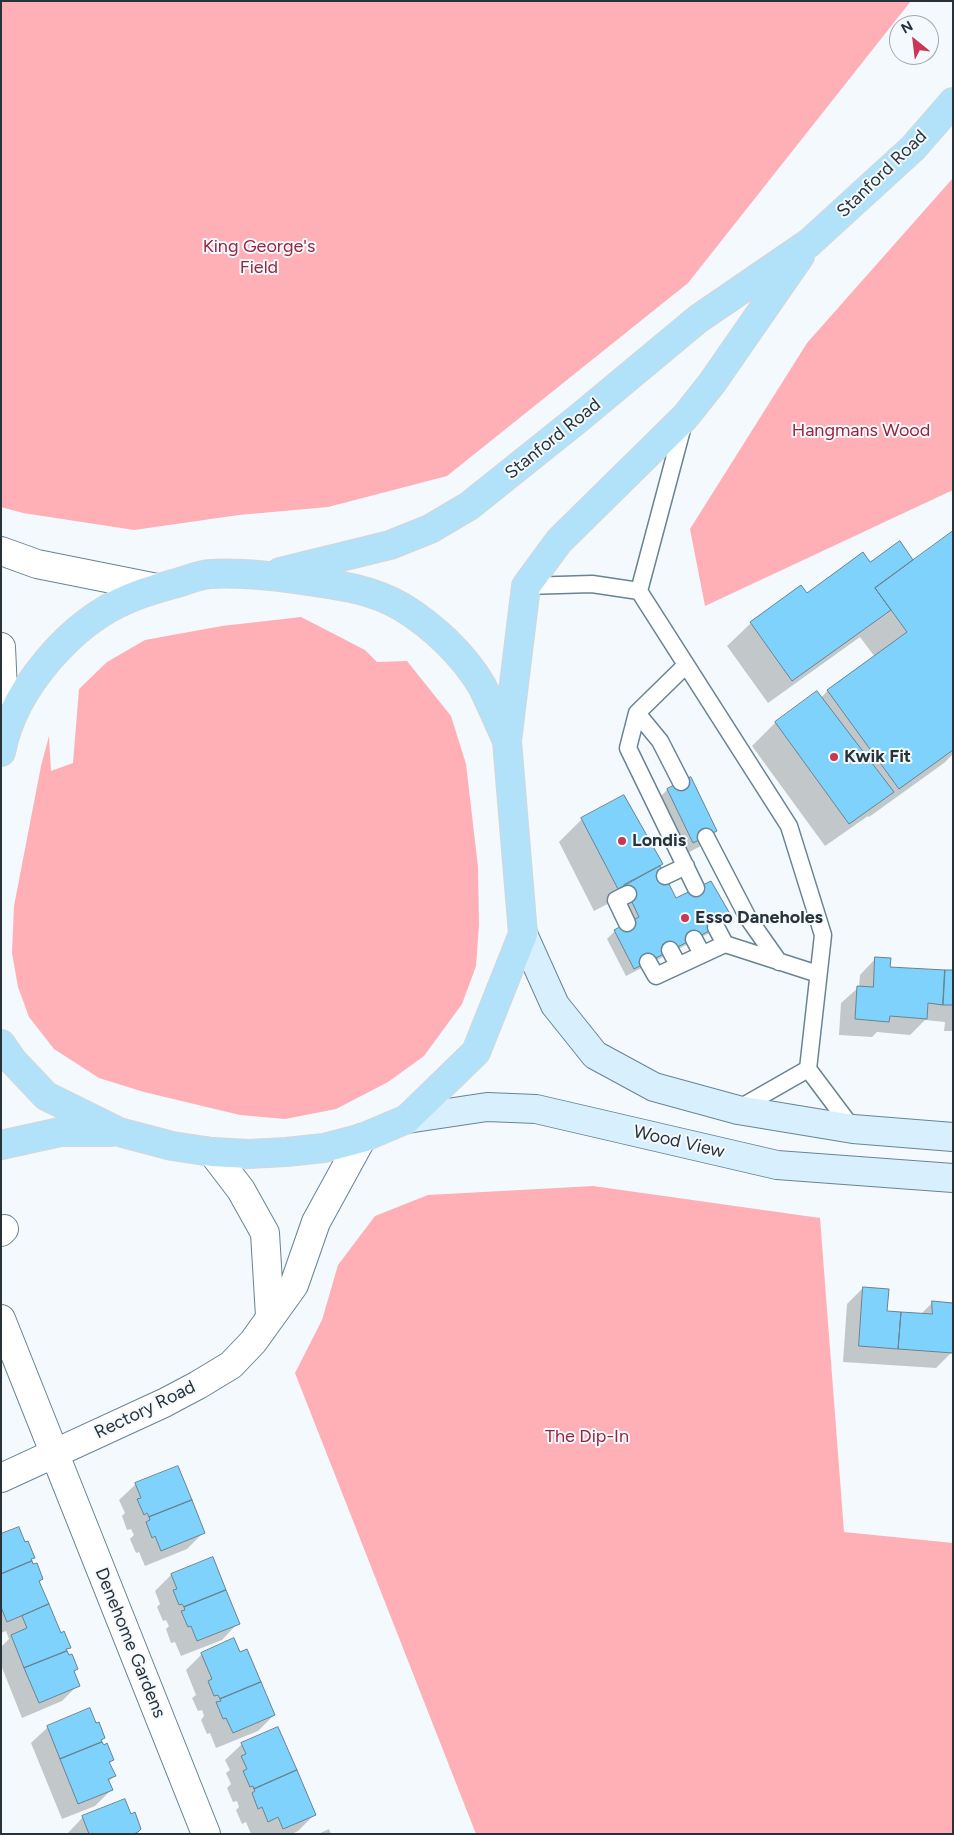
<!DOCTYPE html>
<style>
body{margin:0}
#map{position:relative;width:954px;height:1835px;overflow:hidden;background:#f3f9fd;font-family:Figtree,sans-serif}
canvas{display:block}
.frame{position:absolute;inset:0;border:2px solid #273339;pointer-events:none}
.north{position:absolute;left:889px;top:15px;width:50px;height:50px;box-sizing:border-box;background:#f3f9fd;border:1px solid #a1aaaf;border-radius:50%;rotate:331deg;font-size:14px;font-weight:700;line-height:20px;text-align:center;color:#273339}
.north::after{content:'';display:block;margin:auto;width:18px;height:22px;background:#c83854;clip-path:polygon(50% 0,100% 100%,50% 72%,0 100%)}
</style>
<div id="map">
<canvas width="954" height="1835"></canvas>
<div class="frame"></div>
<div class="north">N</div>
</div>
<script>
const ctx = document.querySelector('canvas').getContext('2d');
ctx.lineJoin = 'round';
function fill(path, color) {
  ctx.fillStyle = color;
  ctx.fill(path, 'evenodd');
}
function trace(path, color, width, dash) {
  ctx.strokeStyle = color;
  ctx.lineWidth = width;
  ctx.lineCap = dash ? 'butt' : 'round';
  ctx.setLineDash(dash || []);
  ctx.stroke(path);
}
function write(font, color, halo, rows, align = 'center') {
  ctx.font = font + ' Figtree,sans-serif';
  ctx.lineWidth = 4;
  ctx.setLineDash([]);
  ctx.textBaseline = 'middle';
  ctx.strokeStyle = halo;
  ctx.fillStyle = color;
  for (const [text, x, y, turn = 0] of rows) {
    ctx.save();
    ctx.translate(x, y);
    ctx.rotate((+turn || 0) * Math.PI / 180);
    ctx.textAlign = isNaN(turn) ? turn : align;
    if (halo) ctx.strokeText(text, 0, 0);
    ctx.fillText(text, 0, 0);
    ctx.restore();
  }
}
fill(new Path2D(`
 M1,1h910l-223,282 -241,193 -119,31 -89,8 -105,15 -111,-17 -22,-6z
 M953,178v312l-248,116 -15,-77 117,-186z
 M301,617l64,33 12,12 30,-1 44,55 15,48 12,103 1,58 -3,41 -14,38 -38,52 -36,26 -52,27 -51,10 -45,-4 -96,-23 -45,-14 -45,-29 -25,-32 -11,-30 -6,-34 2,-47 27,-140 8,-30 2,35 22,-8 6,-74 28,-27 38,-22 77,-14z
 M593,1186l227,32 24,314 109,11v291h-477l-181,-461 27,-53 16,-55 37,-49 53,-21z`), '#feb0b6');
fill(new Path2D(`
 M953,533v221l-9,9 -75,54 -1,-1 -43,30 -73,-100 23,-23 46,-25 7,-8 47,-33 -15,-20 -92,66 -41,-57 24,-23 118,-59 40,1z
 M690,779l26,52 -17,16 -23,12 -25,-53 16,-16z
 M582,819l79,45 -2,2 16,33 56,19 -8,8 -97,50 -19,-37 8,-8 15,-8 -11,-25 -25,13 -35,-69z
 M876,958l13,10 64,4v59h-9l1,-9 -20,-2 -15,15 -33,-3 -5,5 -33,-2 2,-32 18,-16 1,-12z
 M863,1288l23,24 35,2 12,-12 19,50 -16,16 -93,-6 4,-58z
 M136,1484l67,49 -16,16 -42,17 -6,-14 -3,1 -6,-14 4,-4 -3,-6 -4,1 -5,-14 3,-3 -6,-13z
 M1,1535l24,9 9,13 -4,4 12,18 -3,3 21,52 9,13 -3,4 11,18 -4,4 5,12 -16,16 -40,17 -21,-53v-18l8,-8 -3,-8 -5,2z
 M212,1559l26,64 -16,17 -41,16 -6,-14 -4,1 -5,-14 3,-3 -3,-6 -3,1 -6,-14 3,-3 -5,-13 16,-16z
 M202,1654l72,61 -16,16 -42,17 -6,-15 -3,1 -6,-14 3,-4 -2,-6 -4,1 -6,-13 4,-3 -10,-25z
 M95,1725l9,13 -4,3 13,19 -4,4 6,12 -7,6 3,8 -16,16 -33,13 -31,-76 17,-16z
 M242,1744l72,71 -16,16 -6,3h-41l-5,-12 -4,2 -6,-14 3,-3 -2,-6 -4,1 -6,-14 4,-4 -5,-11 4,-3 -5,-10z
 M83,1817l53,15 1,2h-70z
 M329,1829l2,5h-13z`), '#0003');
const building = new Path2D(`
 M953,531v219l-54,39 -72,-99 80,-58 -32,-44z
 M900,541l13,19 -38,28 16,22 -99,71 -42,-59 51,-37 6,8 56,-41 7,10z
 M817,691l77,101 -45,32 -74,-102z
 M691,777l26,54 -24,12 -26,-54z
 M624,795l39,69 -45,25 -37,-71z
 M660,866l16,32 35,-17 22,38 -99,50 -20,-39 25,-13 -15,-32z
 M875,957l16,1 -1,9 55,3 -2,35 -15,-2 -1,16 -37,-3 -1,6 -34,-3 2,-33 16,1z
 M945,970h8v35h-10z
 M863,1287l26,2 -2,22 14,1 -3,37 -39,-3z
 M932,1301l21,2v50l-55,-4 3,-37 31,2z
 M178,1466l14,34 -43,17 -2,-4 -3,2 -7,-16 4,-1 -6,-15z
 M192,1500l13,33 -44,18 -6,-15 -3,2 -6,-16 4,-2 -1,-3z
 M19,1527l6,15 3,-1 7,17 -4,1 1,2 -31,13v-40z
 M213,1557l13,33 -42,17 -2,-3 -3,1 -6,-15 4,-1 -6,-15z
 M32,1561l1,3 4,-1 6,16 -4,2 10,23 -42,18 -6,-15v-33z
 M226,1590l14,34 -43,17 -6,-15 -3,1 -7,-16 4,-1 -1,-3z
 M49,1604l12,29 3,-2 7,17 -5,1 1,2 -43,17 -13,-33 16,-7 -5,-12z
 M234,1638l6,14 7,-3 14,33 -41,17 -2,-4 -4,1 -6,-15 4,-2 -11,-26z
 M67,1651l2,4 3,-1 6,15 -4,2 6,15 -41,17 -15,-35z
 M261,1682l14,33 -42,18 -7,-15 -3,1 -7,-17 5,-1 -1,-2z
 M90,1708l6,15 3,-1 6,16 -4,2 1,2 -42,17 -13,-33z
 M278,1727l19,43 -43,19 -1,-3 -3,1 -7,-16 4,-2 -6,-13 5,-2 -5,-11z
 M102,1742l2,3 3,-2 7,17 -5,2 7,14 -8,3 5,11 -35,14 -18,-45z
 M297,1770l19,45 -33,14 -5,-12 -10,5 -6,-15 -4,2 -6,-16 3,-2 -1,-2z
 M125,1799l6,15 4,-2 6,17 -3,3 -4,2h-45l-7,-18z`);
fill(building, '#7fd2fb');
trace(building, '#678392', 1);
const service = new Path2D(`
 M684,422l-45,169 150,235 34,109 -15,134 45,60
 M526,586l66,-2 47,7
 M686,665l-49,48 -9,35 68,140
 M637,713l23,28 21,41
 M706,837l42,81 31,44
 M665,876l21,-10
 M627,923l-11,-23 12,-6
 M716,927l9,17 93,30
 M694,939l8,15
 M670,950l8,15
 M648,962l8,14 69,-32
 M738,1109l70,-40`);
const minor = new Path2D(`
 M212,1152l29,38 24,43 5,83
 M1,1232l3,-3
 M1,1319l205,515
 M1,1478l163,-75 34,-18 33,-20 22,-23 41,-57 22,-63 46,-84`);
const tertiary = new Path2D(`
 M1,551l36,13 120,24
 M1,647l4,87`);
const secondary = new Path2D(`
 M523,934l32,71 40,50 59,32 84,23 115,19 100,8
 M407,1119l80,-12 49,2 241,56 176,13`);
const primary = new Path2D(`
 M280,572l110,-27 40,-16 39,-23 110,-88 119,-99 111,-76 104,-95 40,-46
 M507,741l19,-155 33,-45 126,-124 27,-34 88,-127
 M1,752c12,-63 70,-130 129,-154 14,-6 29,-10 43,-14 12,-3 25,-9 37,-10 32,-2 65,2 98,7 34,5 63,8 94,26 31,19 61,47 80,79 9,18 17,37 25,55l16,193 -47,118 -69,67 -45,19 -38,10 -38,4 -37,2 -37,-2 -40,-6 -53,-14 -73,-36 -34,-36 -11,-16
 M1,1145l59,-13h52`);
trace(service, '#688493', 19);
trace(minor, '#688493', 30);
trace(tertiary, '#688493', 30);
trace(secondary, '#688493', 30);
trace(primary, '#d4d6d7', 30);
trace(service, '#fff', 16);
trace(minor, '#fff', 28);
trace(tertiary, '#fff', 28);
trace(secondary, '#d8f0fd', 28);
trace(primary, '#b1e2fa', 28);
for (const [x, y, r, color] of [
 [834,757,5,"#c83854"],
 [622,841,5,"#c83854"],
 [685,918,5,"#c83854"]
]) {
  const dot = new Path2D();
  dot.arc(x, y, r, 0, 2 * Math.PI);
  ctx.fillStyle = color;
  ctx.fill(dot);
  trace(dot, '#f3f9fd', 2);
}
write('18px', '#273339', '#f3f9fd', [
 ["Stanford Road",882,174,-44],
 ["Stanford Road",553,439,-39],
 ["Wood View",679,1142,13],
 ["Rectory Road",145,1410,-26],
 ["Denehome Gardens",130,1643,68]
]);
write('18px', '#9a233c', '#f3f9fd', [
 ["King George's",259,247],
 ["Field",259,268],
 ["Hangmans Wood",861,431],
 ["The Dip-In",587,1437]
]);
write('bold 18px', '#273339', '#f3f9fd', [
 ["Kwik Fit",844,757],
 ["Londis",632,841],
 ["Esso Daneholes",695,918]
], 'left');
</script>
